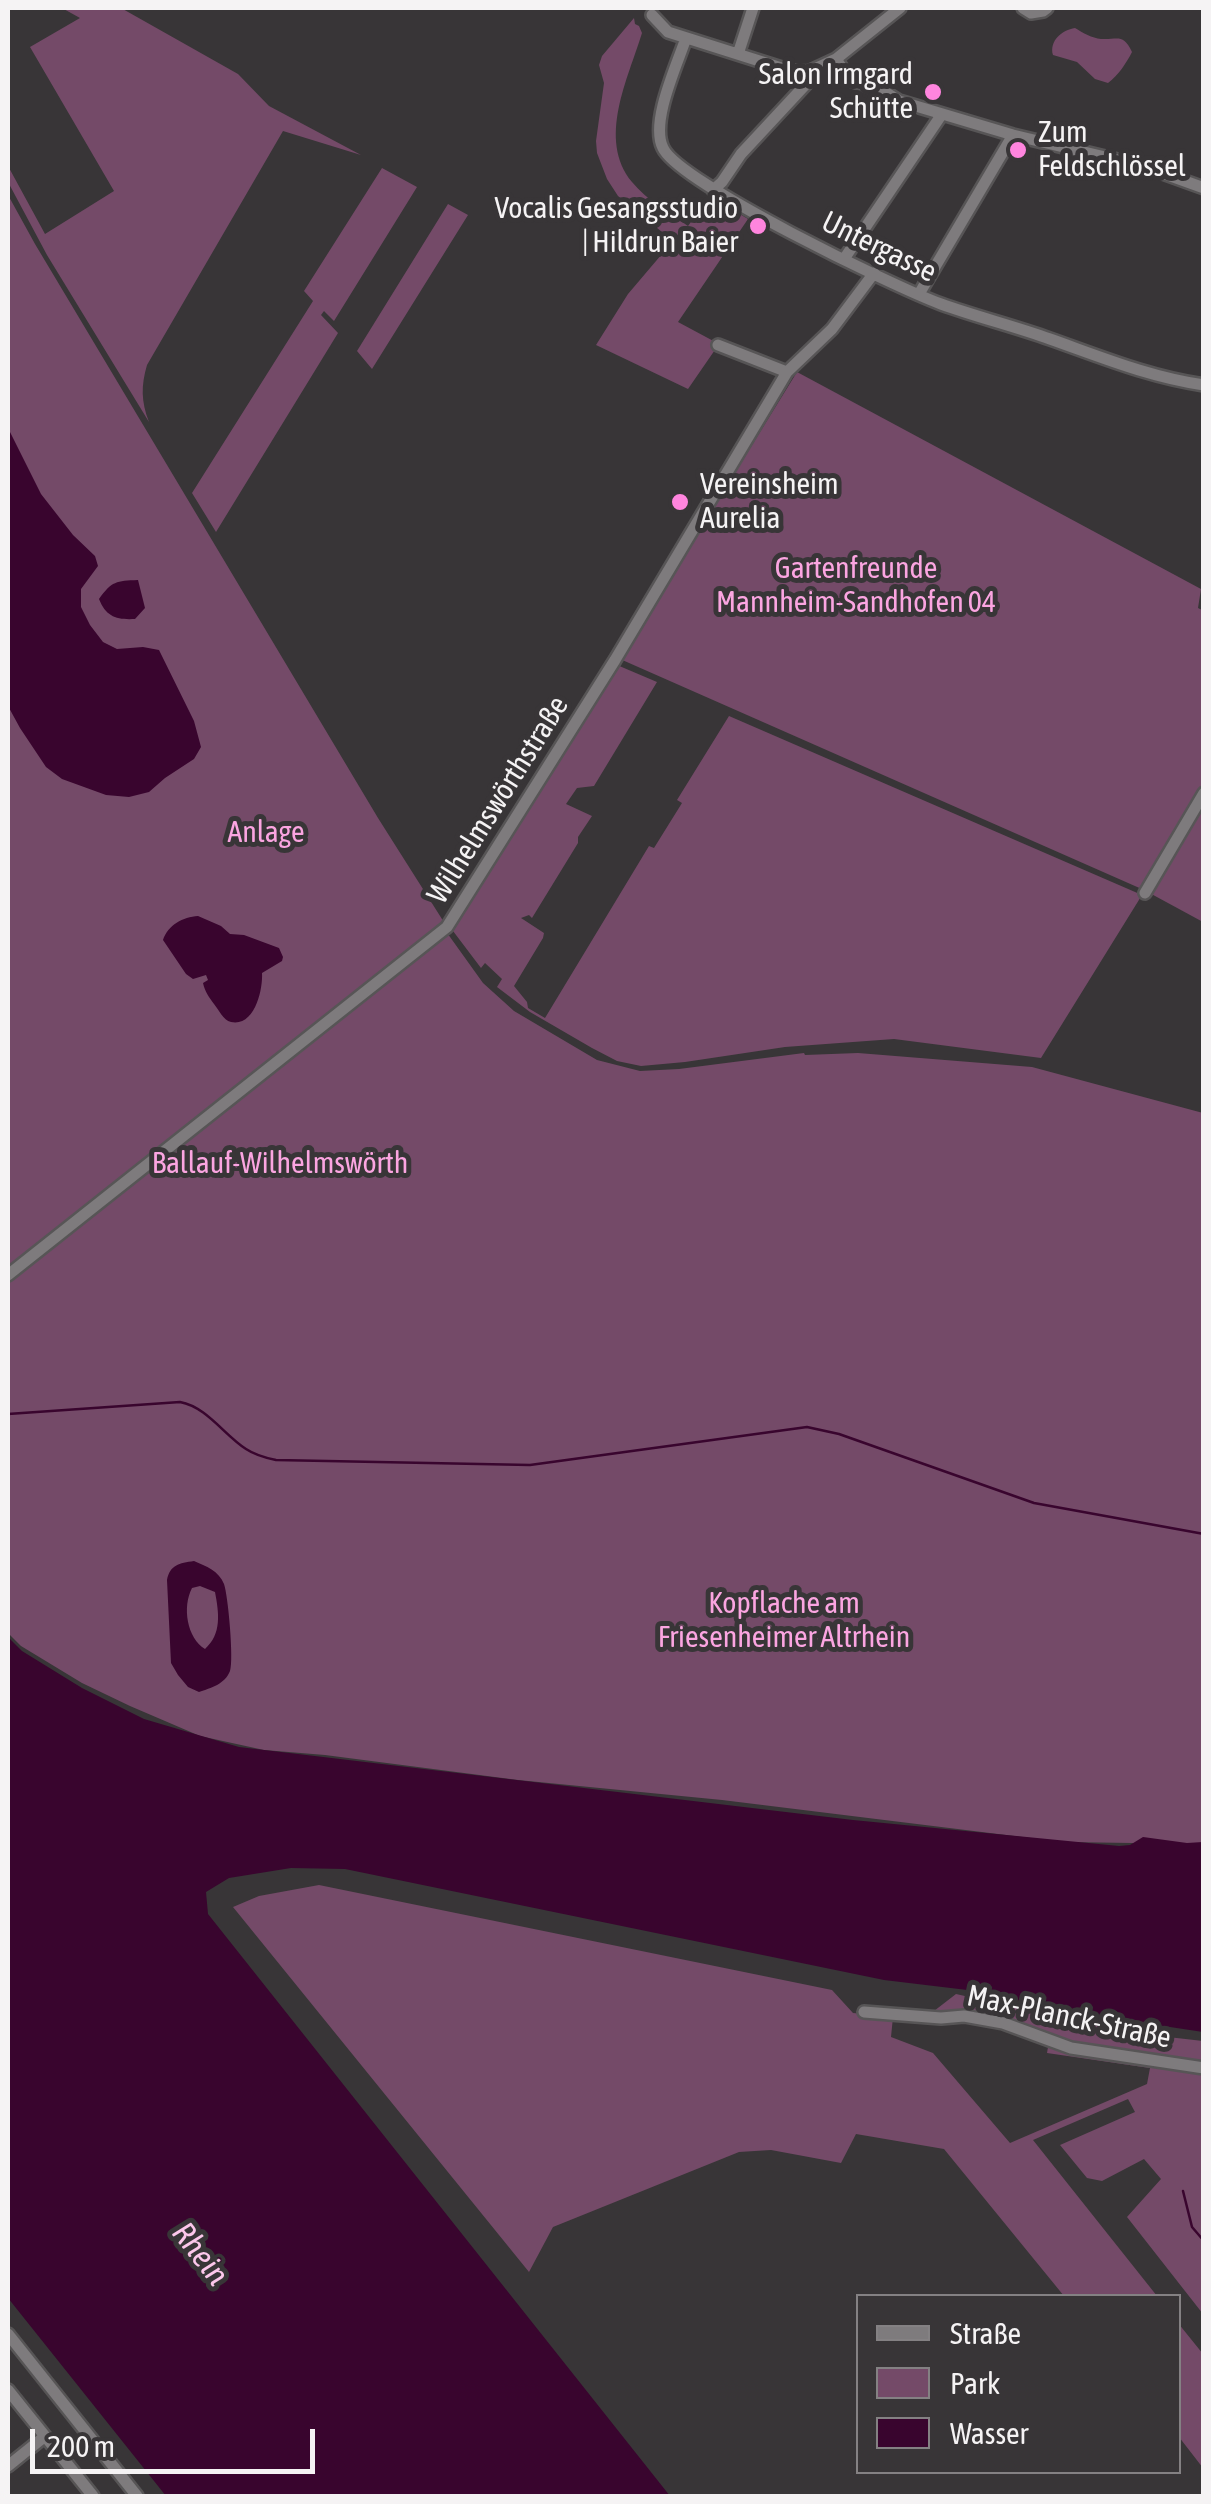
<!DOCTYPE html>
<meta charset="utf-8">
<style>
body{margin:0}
#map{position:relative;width:1211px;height:2504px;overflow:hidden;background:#383537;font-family:"Asap Condensed",sans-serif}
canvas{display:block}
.frame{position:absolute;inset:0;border:10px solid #f5f3f4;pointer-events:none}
.legend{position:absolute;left:856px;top:2294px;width:325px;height:180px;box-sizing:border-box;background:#383537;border:2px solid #848183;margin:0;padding:12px 18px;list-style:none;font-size:30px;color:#f5f3f4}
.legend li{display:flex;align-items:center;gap:20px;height:50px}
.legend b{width:50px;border:2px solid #848183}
.scale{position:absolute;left:30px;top:2429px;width:285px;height:45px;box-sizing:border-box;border:5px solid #f5f3f4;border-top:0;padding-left:12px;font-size:30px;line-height:35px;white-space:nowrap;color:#f5f3f4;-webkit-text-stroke:8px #383537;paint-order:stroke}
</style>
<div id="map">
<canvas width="1211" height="2504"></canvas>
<div class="frame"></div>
<ul class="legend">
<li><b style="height:12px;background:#7e7b7d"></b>Straße</li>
<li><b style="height:28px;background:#744a68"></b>Park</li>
<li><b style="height:28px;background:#39052e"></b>Wasser</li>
</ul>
<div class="scale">200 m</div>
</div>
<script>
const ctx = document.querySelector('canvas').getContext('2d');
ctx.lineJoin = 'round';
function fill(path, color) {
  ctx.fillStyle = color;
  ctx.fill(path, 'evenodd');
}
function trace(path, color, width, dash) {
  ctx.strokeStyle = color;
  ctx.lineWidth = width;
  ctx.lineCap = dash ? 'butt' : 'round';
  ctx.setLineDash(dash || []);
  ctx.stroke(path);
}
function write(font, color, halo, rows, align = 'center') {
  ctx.font = font + ' "Asap Condensed",sans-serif';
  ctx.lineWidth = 10;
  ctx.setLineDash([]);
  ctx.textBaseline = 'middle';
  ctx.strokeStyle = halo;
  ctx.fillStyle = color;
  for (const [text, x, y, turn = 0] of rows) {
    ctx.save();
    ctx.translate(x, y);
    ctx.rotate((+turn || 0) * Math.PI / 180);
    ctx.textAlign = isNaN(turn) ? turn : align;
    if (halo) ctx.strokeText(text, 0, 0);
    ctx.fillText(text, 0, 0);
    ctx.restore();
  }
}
fill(new Path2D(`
 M62,8h59l117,66 31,32 92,49 -78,-24 -136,234c-6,21 -6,36 2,57l-102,-167 -39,-73v-16l37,68 69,-43 -84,-144 50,-29z
 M634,18l1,6 4,2 3,7c-14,46 -45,106 -10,149 15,18 37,31 56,44l22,-30 38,23 -70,103 41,22 -31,45 -92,-44 32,-51 45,-53 -55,-45 -11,-17 -10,-26 -1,-12 8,-58 -5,-18 3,-9z
 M1075,28c8,5 17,10 26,11 17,1 22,-6 31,13 -5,10 -14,24 -24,31l-13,-4 -18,-17 -24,-7c-4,-14 9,-25 22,-27z
 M382,168l35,19 -83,134 -10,-10 -3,4 17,18 -122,199 -24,-39 121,-192 -9,-10z
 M8,195l27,49 343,574 69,109 -2,3 38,53 31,28 83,49 43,11 39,-2 125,-16 1,2 53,-2 174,14 171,46v731l-140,-2 -341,-42 -204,-20 -193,-25 -61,-5 -64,-14 -70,-30 -48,-23 -61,-37 -13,-13z
 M448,204l20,11 -96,154 -15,-18z
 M797,372l404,217 -3,19 6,3 -1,311 -59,-32 -524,-231z
 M617,665l40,17 -63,104 -17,2 -11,16 26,12 -14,21v6l-46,75 -3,-3 -8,3 23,15 -1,5 -29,48 13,16 1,6 17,10 104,-172 5,2 28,-45 -5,-3 52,-84 413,179 -101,163 -147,-19 -109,8 -100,15 -44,4 -24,-5 -25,-13 -62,-36 -33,-25 5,-8 -17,-16 -4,5 -28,-37z
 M319,1885l513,105 21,23 40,4 -2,20 42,16 77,90 137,-59 3,-16 -103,-15 3,-18 -47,-19 -40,-5h-29l22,-17 168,38 79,9v273l-76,-97 34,-38 -17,-20 -42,22 -15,-3 -27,-33 75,-33 -7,-13 -95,41 124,156h-93l-120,-147 -88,-15 -15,29 -70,-13 -32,2 -186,75 -24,45 -296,-365 26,-11z
 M1178,2323l25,31v114l-24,-31z`), '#744a68');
fill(new Path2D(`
 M8,428l33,66 32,41 22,21 3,10 -17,23v18l9,18 13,17 14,7 26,-2 16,3 35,71 7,26 -7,12 -29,19 -16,14 -20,5 -23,-2 -44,-16 -16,-12 -26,-39 -12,-22z
 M138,580l7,28 -10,11c-18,1 -29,-2 -36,-20 13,-18 17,-18 39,-19z
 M198,916l23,10 9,8 14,1 35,13 4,9 -1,4 -20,12c1,16 -7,54 -31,49 -8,-2 -12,-12 -17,-18 -5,-7 -9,-12 -11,-21l5,-3 -2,-5 -13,4 -7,-5 -23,-34c5,-15 20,-23 35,-24z
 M194,1561c12,5 25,10 30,23 4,11 10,76 6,87 -5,13 -19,17 -31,21l-11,-5 -10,-12 -7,-12 -4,-83c3,-15 12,-17 27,-19zM200,1586l15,6c4,21 7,42 -10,57 -18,-11 -23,-42 -13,-61z
 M8,1637l14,14 60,37 62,31 95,28 614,73 266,26 11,-1 13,-8 44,6 16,-1v190l-145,-22 -74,-18 -100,-12 -539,-111 -54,-1 -62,10 -23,14 2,22 462,582h-504l-158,-198z`), '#39052e');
trace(new Path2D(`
 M8,1414l172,-12c27,5 44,33 66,47 9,6 20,9 30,11l254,5 277,-38 32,7 195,69 170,31
 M1183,2191l9,36 12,14`), '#39052e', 2.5);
const street = new Path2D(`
 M1023,8l8,5 12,-2 4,-3
 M652,15l16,17 123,39 17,1 28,-13 64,-51
 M686,38c-9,27 -36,84 -23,110 16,35 232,139 278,156 36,13 73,22 109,35 51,18 99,38 154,46
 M738,54l15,-46
 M836,59l14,21 35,12 14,9 114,34 130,31 61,22
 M713,190l9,-8 19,-28 66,-71 1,-11
 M844,259l98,-145
 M919,294l94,-159
 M718,345l69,27
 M1145,893l59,-100
 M8,1275l439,-348 168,-267 172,-288 45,-43 42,-56
 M864,2012l77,6 23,-2 39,7 68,25 133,20
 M8,2334l129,162
 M8,2390l85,106
 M8,2466l36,-29`);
trace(street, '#575556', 16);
trace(street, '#7e7b7d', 11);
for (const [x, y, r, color] of [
 [933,92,10,"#ff85de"],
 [1018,150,10,"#ff85de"],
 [758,226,10,"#ff85de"],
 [680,502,10,"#ff85de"]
]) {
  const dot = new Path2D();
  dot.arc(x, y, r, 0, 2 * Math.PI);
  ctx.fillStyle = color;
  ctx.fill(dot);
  trace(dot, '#383537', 4);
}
write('30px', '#f5f3f4', '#383537', [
 ["Salon Irmgard",913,75],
 ["Schütte",913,109],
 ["Zum",1038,133,"left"],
 ["Feldschlössel",1038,167,"left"],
 ["Vocalis Gesangsstudio",738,209],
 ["| Hildrun Baier",738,243],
 ["Vereinsheim",700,485,"left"],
 ["Aurelia",700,519,"left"]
], 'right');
write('30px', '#f5f3f4', '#383537', [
 ["Untergasse",879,247,26],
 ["Wilhelmswörthstraße",498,800,-58],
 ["Max-Planck-Straße",1069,2017,12]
]);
write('30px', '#fba5e1', '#383537', [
 ["Gartenfreunde",856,569],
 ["Mannheim-Sandhofen 04",856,603],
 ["Anlage",266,833],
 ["Ballauf-Wilhelmswörth",280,1164],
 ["Kopflache am",784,1604],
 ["Friesenheimer Altrhein",784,1638]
]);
write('italic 32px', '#fcc7eb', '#383537', [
 ["Rhein",200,2254,52]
]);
</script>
